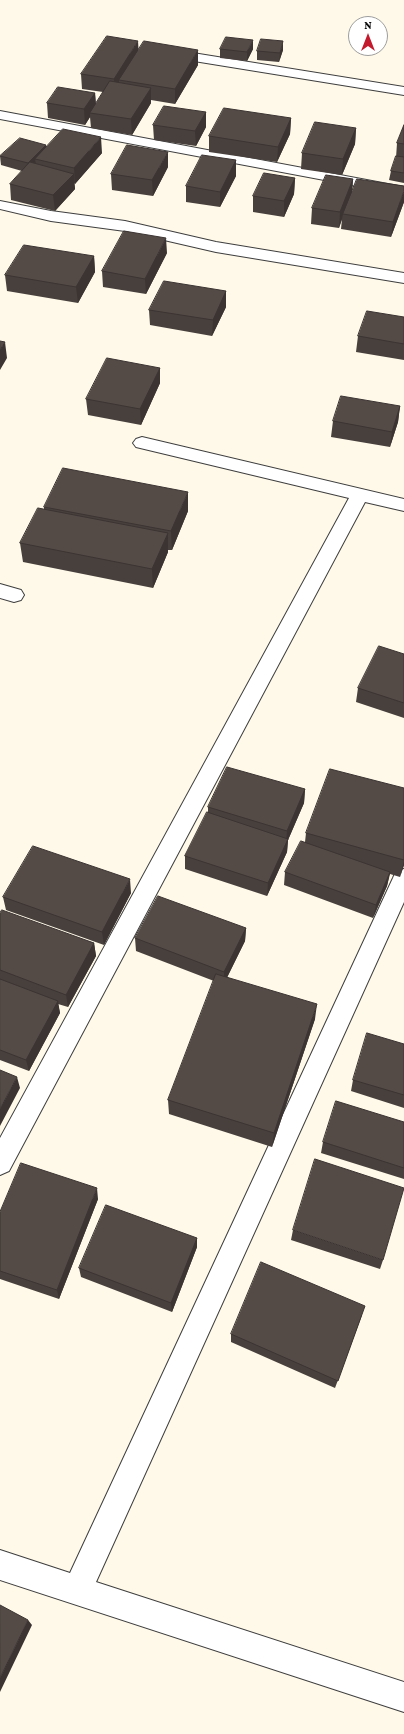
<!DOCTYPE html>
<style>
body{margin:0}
#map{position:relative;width:404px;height:1734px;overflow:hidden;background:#fff9e9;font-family:"Crimson Pro",serif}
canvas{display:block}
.north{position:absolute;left:348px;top:16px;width:40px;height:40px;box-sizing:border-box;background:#fff;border:1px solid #9d9d9d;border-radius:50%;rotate:0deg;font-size:11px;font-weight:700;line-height:16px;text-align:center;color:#0b0b0b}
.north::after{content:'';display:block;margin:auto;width:14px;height:18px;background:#c31b2d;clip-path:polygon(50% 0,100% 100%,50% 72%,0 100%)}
</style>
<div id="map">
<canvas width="404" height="1734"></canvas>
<div class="north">N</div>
</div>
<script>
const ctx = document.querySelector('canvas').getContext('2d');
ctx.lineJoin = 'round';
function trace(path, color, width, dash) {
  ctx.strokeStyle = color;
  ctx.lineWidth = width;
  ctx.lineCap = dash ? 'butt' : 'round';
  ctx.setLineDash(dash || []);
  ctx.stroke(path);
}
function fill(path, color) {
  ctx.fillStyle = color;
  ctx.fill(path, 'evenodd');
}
const minor = new Path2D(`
 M168,49l236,38v8l-241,-39 -2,-3 2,-3z
 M0,111l404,76v8l-404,-76z
 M0,201l51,10 74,10 91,21 188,31v10l-188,-31 -91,-21 -74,-10 -51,-12z
 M142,437l262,62v12l-39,-9 -356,669 -9,4v-37l349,-640 -213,-51 -3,-4 3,-4z
 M0,584l21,6 3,5 -3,5 -7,2 -14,-4z
 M404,869v33l-308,680 308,100v30l-404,-132v-30l70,23 323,-695 3,-7z`);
trace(minor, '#3e3e3e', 2);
fill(minor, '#fff');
fill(new Path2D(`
 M220,49h33l-6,12 -27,-3z
 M138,50l60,15 -23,39 -24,-4v3l-19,32 -41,-7 -1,-11 -5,8 -37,-7 -1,-15 48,-10 1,11 7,-12 -21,-3 -1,-15z
 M283,50l-4,12 -22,-2v-9z
 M206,112v15l-10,19 -42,-6 -1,-15z
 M291,118l-1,16 -13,28 -68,-10v-16z
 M404,125v58l-15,-3 2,-9 5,-13 1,-15z
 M356,128l-1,16 -13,31 -41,-6 1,-16z
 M46,146l56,7 -27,31 -1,-1 1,6 -20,22 -44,-11 -1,-16 12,-13 -21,-6 -1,-9z
 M236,160v16l-16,31 -34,-5v-16z
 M168,167l-15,29 -41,-6 -1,-16z
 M295,178l-1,16 -10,23 -31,-5v-16z
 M353,179l-1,12 52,11 -13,35 -50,-8 1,-10 -3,9 -28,-4 1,-16z
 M167,253l-21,41 -43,-7 -1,-16z
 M94,256l1,16 -17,31 -71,-12 -2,-16z
 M226,291v16l-14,29 -62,-11 -1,-15z
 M404,317v43l-48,-8 2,-16z
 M160,368v15l-19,42 -53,-10 -2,-16z
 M400,406l-2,16 -8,25 -59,-10 2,-16z
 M44,507l144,4 -16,39h-4v2l-15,36 -130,-26 -3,-19 24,-34z
 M404,654v64l-48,-16 2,-14z
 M404,788v77l-4,12 -10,-3 -3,12 -14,32 -89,-33 1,-13 20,-30 1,-9z
 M305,789l-1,14 -16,37 -1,12 -20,44 -82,-27v-13l23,-43v-6z
 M131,893l-27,52 -98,-35 -3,-13z
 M0,913l94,30 2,13 -28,51 -10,-3 2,9 -31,58 -29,-11z
 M246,928l-1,13 -18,36 88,42 -43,128 -103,-33 -1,-14 46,-119 -78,-30 -1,-13z
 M404,1044v64l-53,-17 2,-11z
 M404,1122v57l-83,-26 2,-11z
 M98,1199l-39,100 -59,-20v-67z
 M293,1230l90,30 -3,9 -89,-29z
 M197,1238v9l-25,65 -91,-35 -2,-9z
 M362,1315l-27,73 -104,-46v-8z`), '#48403d');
fill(new Path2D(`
 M253,40v9l-6,12v-9z
 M138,41l1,16 -20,23v7l-5,7v-15z
 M283,41v9l-4,12 1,-9z
 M198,50v15l-23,39v-15z
 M151,88v15l-19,32 -1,-16z
 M95,93l1,16 -6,4v4l-5,8 -1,-16z
 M206,112v15l-10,19 -1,-15z
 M291,118l-1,16 -13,28 1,-15z
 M356,128l-1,16 -13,31 1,-16z
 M101,137l1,16 -27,31 -1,-16z
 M46,145l1,9 -12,5 1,6 -7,7 -1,-9z
 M168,152v15l-15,29 -1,-16z
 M236,160v16l-16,31v-15z
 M74,174l1,15 -20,22 -2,-16z
 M295,178l-1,16 -10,23v-16z
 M353,179l-1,15 -9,20 -1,5 -3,9 1,-16z
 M404,191v11l-13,35 2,-15z
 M166,238l1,15 -21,41 -1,-15z
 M94,256l1,16 -17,31 -2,-16z
 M226,291v16l-14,29 1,-16z
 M5,342l2,16 -7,12v-20z
 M160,368v15l-19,42 -1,-16z
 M400,406l-2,16 -8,25 2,-15z
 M188,492v19l-16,39 -1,-19z
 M168,533v19l-15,36 -1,-19z
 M305,789l-1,14 -16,37 -1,12 -20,44 1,-13 18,-40 1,-12z
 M404,860v5l-4,12z
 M390,872l-3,14 -14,32 3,-13z
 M130,879l1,14 -27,52 -2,-13z
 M246,928l-1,13 -21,43v-12z
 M94,943l2,13 -28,51 -2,-12z
 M58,1001l2,12 -31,58 -3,-11z
 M317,1004l-2,15 -43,128 2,-14z
 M17,1077l3,11 -20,38v-17z
 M97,1188l1,11 -39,100 -2,-9z
 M197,1238v9l-25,65 -1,-9z
 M28,1620l4,5 -32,67v-14z`), '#3b3432');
const building = new Path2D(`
 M107,36l31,5 -24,38 -33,-5z
 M226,37l27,3 -6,12 -27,-3z
 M261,39l22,2 -3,12 -23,-2z
 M144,41l54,9 -23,39 -56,-9z
 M110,81l41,7 -20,31 -41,-6z
 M58,87l37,6 -11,16 -37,-6z
 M164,106l42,6 -11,19 -42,-6z
 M224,108l67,10 -13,29 -69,-11z
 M315,122l41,6 -13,31 -41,-6z
 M404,125v19l-7,-1z
 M63,129l38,8 -27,31 -39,-9z
 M20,138l26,7 -18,18 -28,-7z
 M127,145l41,7 -16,28 -41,-6z
 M202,155l34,5 -16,32 -34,-6z
 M396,156l8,1v16l-13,-2z
 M30,162l44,12 -21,21 -43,-11z
 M264,173l31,5 -11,23 -31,-5z
 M326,175l27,4 -13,33 -28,-4z
 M357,179l47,7v5l-11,31 -50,-8z
 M124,231l42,7 -21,41 -43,-8z
 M24,245l70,11 -18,31 -71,-12z
 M164,281l62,10 -13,29 -64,-10z
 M367,311l37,6v27l-46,-8z
 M0,341l5,1 -5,8z
 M107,358l53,10 -20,41 -54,-10z
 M341,396l59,10 -8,26 -59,-11z
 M63,468l125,24 -17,39 -127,-24z
 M38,508l130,25 -16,36 -132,-26z
 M379,646l25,8v49l-46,-15z
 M227,767l78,22 -18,42 -79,-24z
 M330,769l74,19v72l-98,-27z
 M207,812l81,27 -20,44 -83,-27z
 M301,841l89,31 -14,33 -91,-33z
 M33,846l97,33 -28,53 -99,-35z
 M158,896l88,32 -22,44 -89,-34z
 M2,910l92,33 -28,52 -66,-25v-57z
 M216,974l101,30 -43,129 -106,-33z
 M0,979l58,22 -32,59 -26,-10z
 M367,1033l37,11v51l-51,-15z
 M0,1070l17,7 -17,32z
 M336,1101l68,21v46l-81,-26z
 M315,1159l89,29 -21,72 -90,-30z
 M21,1163l76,25 -40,102 -57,-19v-59z
 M106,1205l91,33 -26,65 -92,-35z
 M261,1262l104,44 -27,75 -107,-47z
 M0,1605l28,15 -28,58z`);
fill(building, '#544b47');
trace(building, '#3b3432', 1);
</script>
